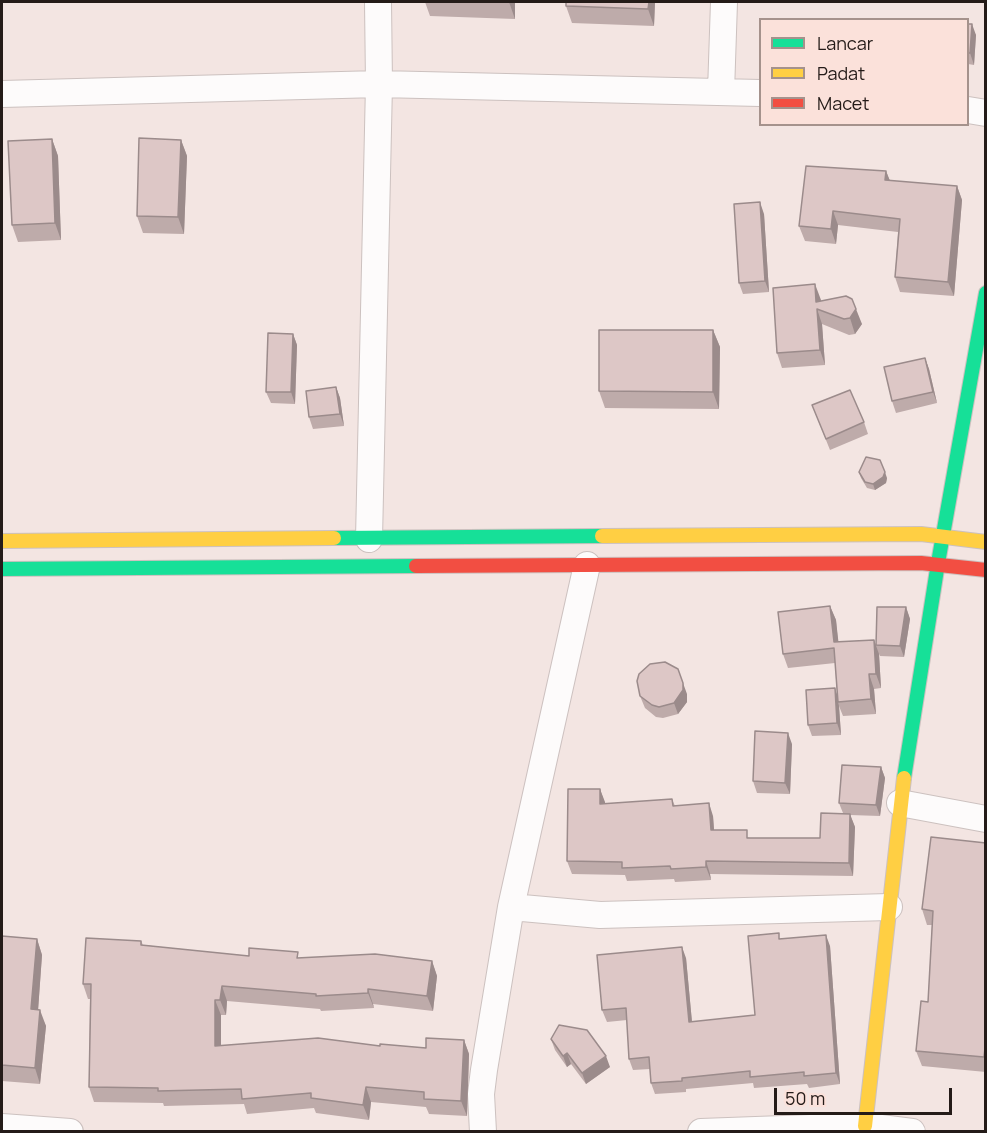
<!DOCTYPE html>
<style>
body{margin:0}
#map{position:relative;width:987px;height:1133px;overflow:hidden;background:#f3e5e2;font-family:Manrope,sans-serif}
canvas{display:block}
.frame{position:absolute;inset:0;border:3px solid #241b18;pointer-events:none}
.legend{position:absolute;left:759px;top:18px;width:210px;height:108px;box-sizing:border-box;background:#fbe1da;border:2px solid #a5928c;margin:0;padding:8px 10px;list-style:none;font-size:18px;color:#241b18}
.legend li{display:flex;align-items:center;gap:12px;height:30px}
.legend b{width:30px;border:2px solid #a5928c}
.scale{position:absolute;left:774px;top:1088px;width:178px;height:27px;box-sizing:border-box;border:3px solid #241b18;border-top:0;padding-left:8px;font-size:18px;line-height:21px;white-space:nowrap;color:#241b18;-webkit-text-stroke:4px #fbe1da;paint-order:stroke}
</style>
<div id="map">
<canvas width="987" height="1133"></canvas>
<div class="frame"></div>
<ul class="legend">
<li><b style="height:8px;background:#16e098"></b>Lancar</li>
<li><b style="height:8px;background:#ffcf43"></b>Padat</li>
<li><b style="height:8px;background:#f24e42"></b>Macet</li>
</ul>
<div class="scale">50 m</div>
</div>
<script>
const ctx = document.querySelector('canvas').getContext('2d');
ctx.lineJoin = 'round';
function trace(path, color, width, dash) {
  ctx.strokeStyle = color;
  ctx.lineWidth = width;
  ctx.lineCap = dash ? 'butt' : 'round';
  ctx.setLineDash(dash || []);
  ctx.stroke(path);
}
function fill(path, color) {
  ctx.fillStyle = color;
  ctx.fill(path, 'evenodd');
}
const street = new Path2D(`
 M721,92l3,-90
 M2,94l377,-10 381,9
 M968,110l18,3
 M369,539l10,-455 -1,-82
 M900,803l86,16
 M511,907l89,8 289,-8
 M2,1127l68,5
 M483,1132l-2,-38 3,-24 27,-163 76,-342
 M701,1132l164,-6 47,6`);
const fast = new Path2D(`
 M334,538l268,-2
 M2,569l414,-3
 M904,778l34,-215 48,-270`);
const slow = new Path2D(`
 M602,536l319,-2 65,8
 M2,541l332,-3
 M865,1126l39,-348`);
const jam = new Path2D(`
 M416,566l505,-3 65,7`);
trace(street, '#ccc1bf', 28);
trace(fast, '#ccc1bf', 16);
trace(slow, '#ccc1bf', 16);
trace(jam, '#ccc1bf', 16);
trace(street, '#fdfbfb', 26);
trace(fast, '#16e098', 14);
trace(slow, '#ffcf43', 14);
trace(jam, '#f24e42', 14);
fill(new Path2D(`
 M425,2h90v17l-85,-3z
 M655,2l-1,24 -82,-3 -6,-17z
 M968,24l8,11 -2,30 -6,-1z
 M52,139l6,17 3,84 -43,2 -6,-17z
 M181,140l6,16 -3,78 -41,-1 -6,-17z
 M886,171l4,10 67,5 5,14 -8,96 -54,-4 -5,-15 3,-45 -60,-7 -2,19 -31,-3 -6,-15z
 M764,214l5,78 -26,2 -4,-11z
 M821,301l41,23 -7,10 -6,1 -27,-11 3,41 -43,3 -5,-15z
 M713,330l7,17 -1,62 -114,-1 -6,-17z
 M293,334l4,11 -2,59 -24,-1 -5,-11z
 M925,358l4,11 8,34 -41,10 -4,-12z
 M336,387l4,11 4,28 -31,3 -4,-12z
 M812,405l52,17 4,12 -38,16z
 M859,472l28,6 -1,5 -11,7 -8,-2 -6,-10z
 M830,606l6,14 2,22 36,-2 2,5 30,-38 4,12 -6,38 -24,-1 -1,-2 2,34 -7,1 2,25 -33,2 -4,-10 2,29 -29,1 -4,-11 29,-29 -2,-33 -47,5 -5,-14z
 M687,694v8l-9,12 -15,4 -7,-1 -11,-9 -5,-12z
 M792,744l-2,50 -33,-1 -4,-12z
 M881,767l4,11 -5,38 -30,-1 5,12 -2,49 -143,-2 1,6 -36,2 -1,-3 -47,2 -2,-6 -53,-1 -5,-13 33,-72 5,15 67,-5 3,7 38,10 1,14 36,8h70l23,-25 -4,-10z
 M986,843v229l-64,-6 -6,-15 12,-49 4,-77h-5l-5,-16z
 M2,936l35,3 5,16 -4,55 8,16 -6,58 -38,-3z
 M781,939l49,7 10,138 -31,4 -2,-4 -53,4 -1,-5 -67,6v3l-31,2 -4,-11 -1,-14 -17,1 -4,-11 -2,-39 -20,2 -5,-12 84,-52 6,64 63,-7z
 M141,941l2,4 106,11 51,2 132,3 5,15 -4,35 -60,-7 1,4 -53,3 -1,-2 -93,-8 -1,14h-5v31h159l46,2 38,-8 5,14 -2,62 -38,-2 -3,-7 -55,-5 -2,18 -53,-7 -2,-5 -67,6 -3,-10 -80,2 -1,-3 -69,-1 -5,-15 1,-88h-2l-5,-15z
 M551,1039l59,28 -24,17 -15,-20 -4,3 -12,-17z`), '#beabaa');
fill(new Path2D(`
 M509,2h6v17z
 M649,2h6l-1,24 -6,-17z
 M972,24l4,11 -2,30 -4,-12z
 M52,139l6,17 3,84 -6,-17z
 M181,140l6,16 -3,78 -6,-17z
 M886,171l6,15 -7,-6z
 M957,186l5,14 -8,96 -6,-14z
 M760,202l4,12 5,78 -4,-11z
 M833,211l5,14 -2,19 -5,-15z
 M815,284l6,16 1,11 -6,-9z
 M817,309l5,15 3,41 -5,-15z
 M856,309l6,15 -7,10 -5,-16z
 M713,330l7,17 -1,62 -6,-17z
 M293,334l4,11 -2,59 -4,-12z
 M925,358l4,11 8,34 -4,-11z
 M336,387l4,11 4,28 -4,-12z
 M885,472l2,6 -1,5 -11,7 -2,-6z
 M830,606l6,14 4,36 -6,-14z
 M906,607l4,12 -6,38 -4,-11z
 M874,640l5,14 2,34 -5,-14z
 M869,674l5,15 2,25 -5,-15z
 M683,683l4,11v8l-9,12 -4,-11z
 M835,688l4,12 -1,2 1,4 2,29 -4,-12z
 M788,733l4,11 -2,50 -5,-11z
 M881,767l4,11 -5,38 -4,-11z
 M600,789l5,13v15l-5,-13z
 M709,803l4,13 2,27 -4,-13z
 M850,814l5,13 -2,49 -4,-13z
 M706,861l4,13 1,6 -5,-13z
 M826,935l4,11 10,138 -4,-11z
 M37,939l5,16 -5,70 -6,-16z
 M682,947l4,11 7,75 -4,-11z
 M432,961l5,15 -4,35 -6,-15z
 M222,986l5,15 -1,14 -6,-15z
 M368,989l5,15 1,4 -6,-15z
 M215,1000l6,15v46l-6,-15z
 M40,1010l6,16 -6,58 -5,-16z
 M986,1038v25l-2,-6z
 M464,1040l5,14 -2,62 -6,-15z
 M567,1053l4,11 -4,3 -4,-11z
 M606,1056l4,11 -24,17 -4,-11z
 M366,1087l5,15 -2,18 -6,-15z`), '#9b8b8b');
const building = new Path2D(`
 M566,2h83l-1,7 -82,-3z
 M968,24h4l-2,29h-2z
 M139,138l42,2 -3,77 -41,-1z
 M52,139l3,84 -43,2 -4,-84z
 M806,166l80,5 -1,9 72,6 -9,96 -53,-5 5,-58 -67,-8 -2,18 -32,-3z
 M760,202l5,79 -26,2 -5,-79z
 M815,284l1,18 30,-6 6,3 4,10 -6,9 -6,1 -27,-10 3,41 -43,3 -4,-65z
 M599,330h114v62l-114,-1z
 M268,333l25,1 -2,58h-25z
 M925,358l8,34 -41,9 -8,-34z
 M336,387l4,27 -31,3 -3,-26z
 M850,390l14,32 -38,17 -14,-34z
 M866,457l14,3 5,12 -2,5 -10,7 -8,-2 -6,-10z
 M830,606l4,36 40,-2 2,34h-7l2,25 -33,3 -4,-54 -51,6 -5,-42z
 M877,607h29l-6,39 -24,-1z
 M665,662l13,7 5,14v7l-9,13 -15,4 -7,-2 -12,-9 -3,-15 2,-7 11,-10z
 M835,688l2,35 -29,2 -2,-35z
 M755,731l33,2 -3,50 -32,-2z
 M842,765l39,2 -5,38 -37,-2z
 M568,789h32v15l72,-5 1,7 36,-3 2,27h36v8h73l1,-25 29,1 -1,49 -143,-2v6l-35,2 -1,-3 -48,2v-6l-55,-1z
 M931,837l55,6v195l-2,19 -68,-6 5,-50 7,1 5,-91 -11,-2z
 M779,933v6l47,-4 10,138 -32,3v-4l-54,5v-6l-68,7v3l-31,2 -2,-26 -20,2 -3,-51 -24,2 -5,-55 85,-8 7,75 66,-7 -7,-79z
 M2,936l35,3 -6,70 9,1 -5,58 -33,-3z
 M86,938l55,3v4l108,11v-8l49,4 -1,6 78,-4 57,7 -5,35 -59,-7v4l-52,3v-2l-94,-8 -2,14h-5v46l103,-8 62,8v-2l46,4v-10l38,2 -3,61 -37,-2v-7l-58,-5 -3,18 -52,-7v-5l-69,6 -1,-10 -83,2v-3l-69,-1 2,-103h-8z
 M559,1025l28,5 19,26 -24,17 -15,-20 -4,3 -12,-17z`);
fill(building, '#ddc7c6');
trace(building, '#9b8b8b', 1.5);
</script>
